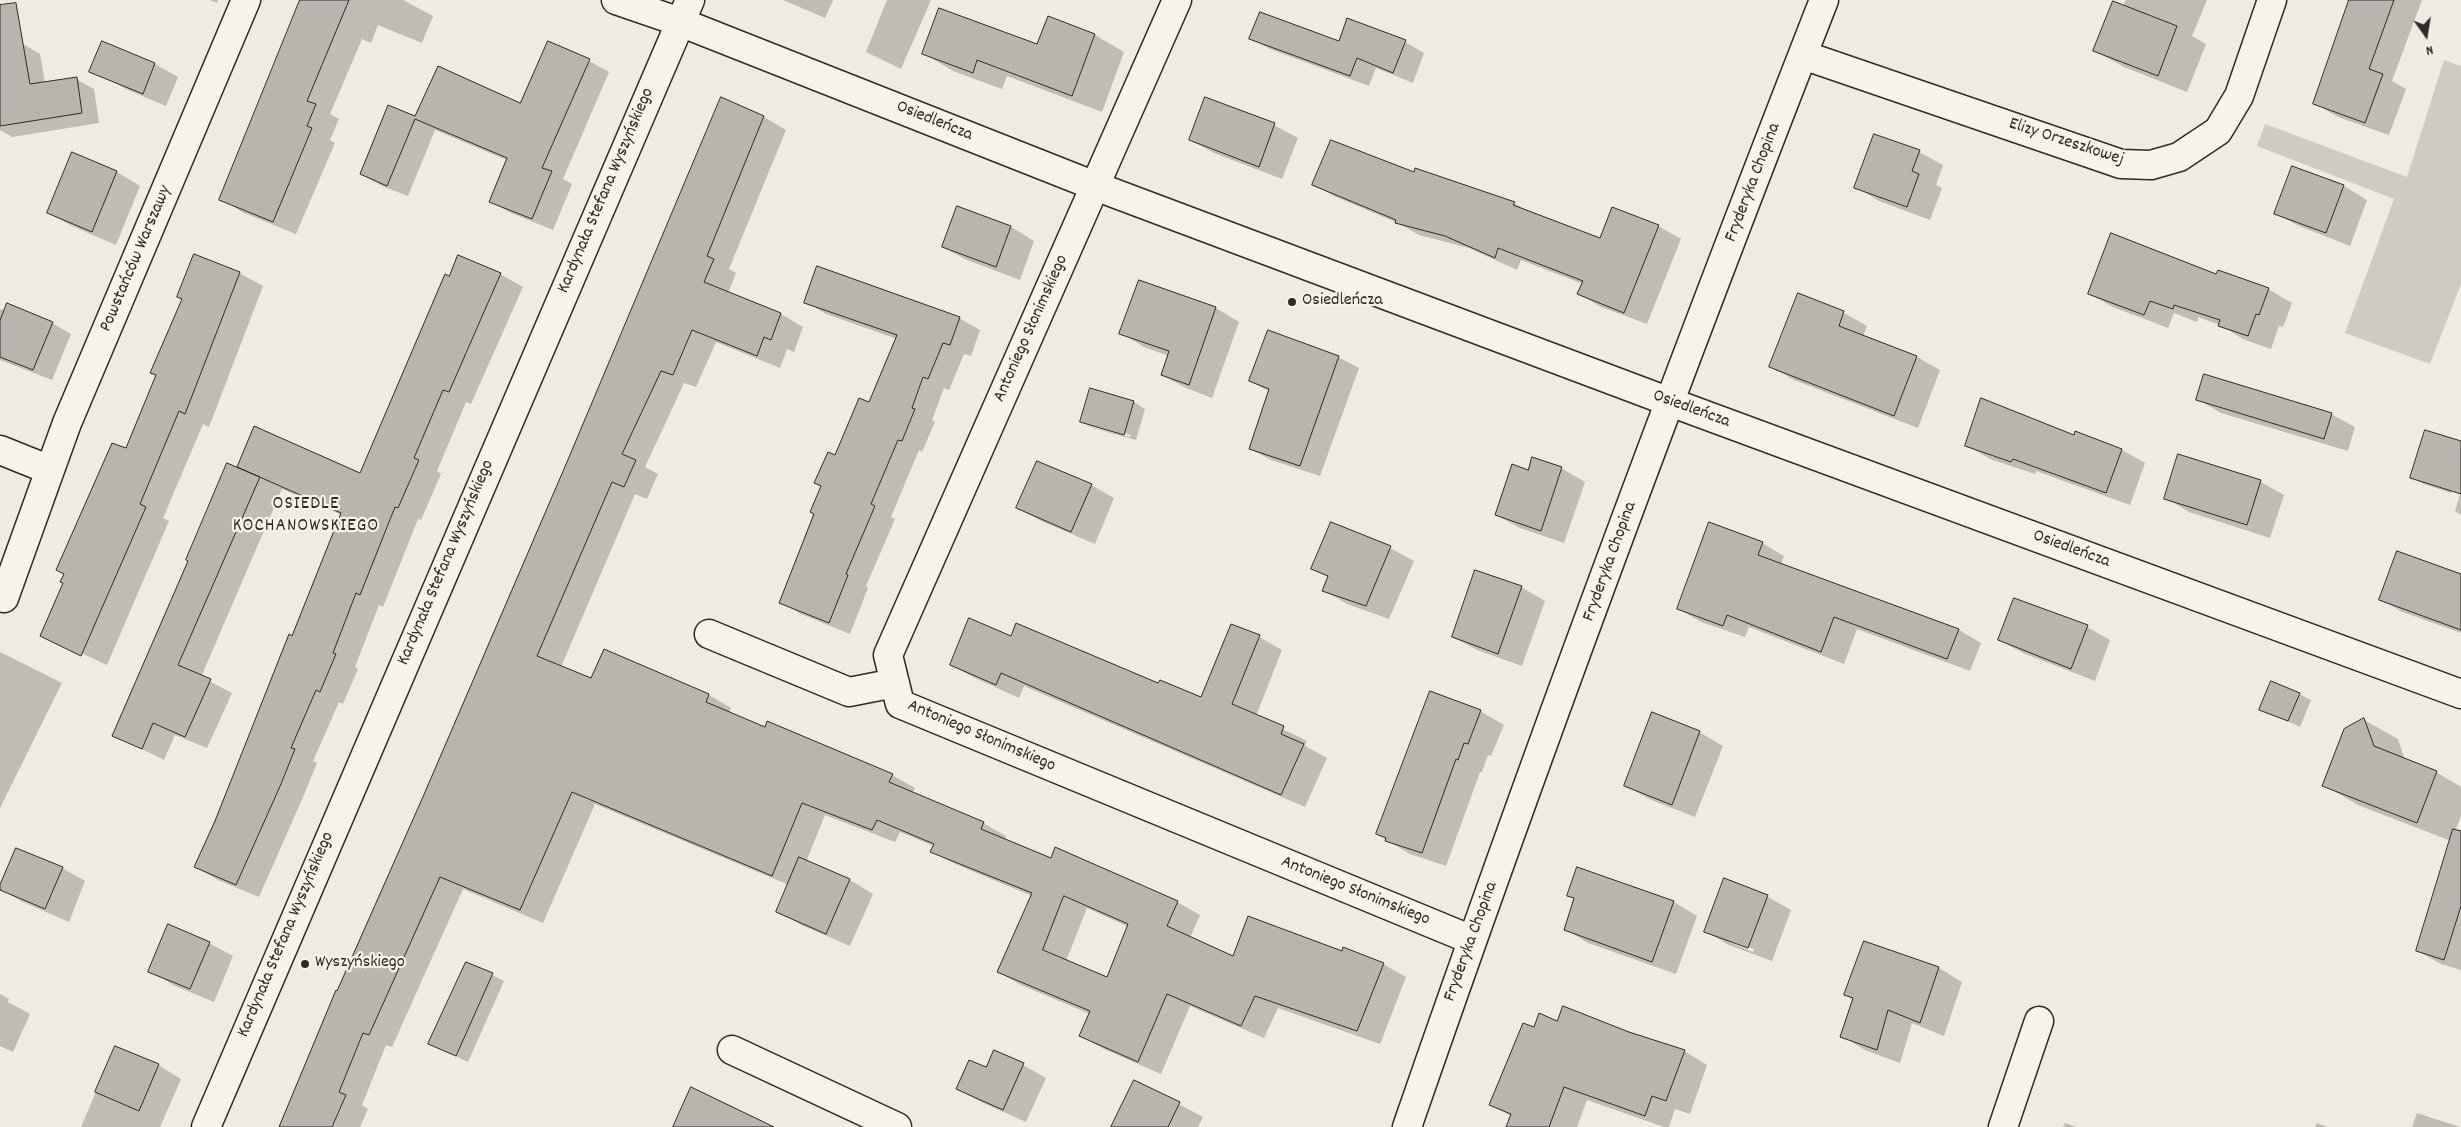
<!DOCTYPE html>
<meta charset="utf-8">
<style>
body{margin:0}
#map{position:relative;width:2461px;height:1127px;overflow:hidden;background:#efebe0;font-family:Dekko,sans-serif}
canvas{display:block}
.north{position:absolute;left:2401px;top:10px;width:50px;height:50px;-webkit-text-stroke:4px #f7f3e8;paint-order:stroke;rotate:167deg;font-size:14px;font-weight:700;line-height:20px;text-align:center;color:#2b2b2b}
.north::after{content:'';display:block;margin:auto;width:18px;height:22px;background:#2b2b2b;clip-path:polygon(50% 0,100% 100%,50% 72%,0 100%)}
</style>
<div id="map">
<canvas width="2461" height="1127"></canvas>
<div class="north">N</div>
</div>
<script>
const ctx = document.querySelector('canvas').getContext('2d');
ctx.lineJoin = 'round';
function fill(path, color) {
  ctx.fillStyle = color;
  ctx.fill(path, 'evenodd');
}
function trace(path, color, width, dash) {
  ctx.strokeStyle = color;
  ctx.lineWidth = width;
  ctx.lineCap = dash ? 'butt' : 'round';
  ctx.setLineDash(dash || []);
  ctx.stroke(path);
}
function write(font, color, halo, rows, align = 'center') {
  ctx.font = font + ' Dekko,sans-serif';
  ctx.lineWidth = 4.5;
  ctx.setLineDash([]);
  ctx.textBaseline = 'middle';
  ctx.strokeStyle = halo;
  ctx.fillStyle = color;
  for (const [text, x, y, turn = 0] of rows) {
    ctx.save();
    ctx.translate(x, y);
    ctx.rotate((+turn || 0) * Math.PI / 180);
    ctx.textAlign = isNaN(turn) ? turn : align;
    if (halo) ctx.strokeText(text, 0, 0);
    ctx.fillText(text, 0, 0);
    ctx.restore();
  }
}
fill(new Path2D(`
 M2444,60l17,6v218l-31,80 -85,-31 49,-134 -137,-53 8,-22 142,53z`), '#cfcbc2');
fill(new Path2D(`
 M210,0h8l-1,3z
 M301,0h102l30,16 -11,27 -44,-18 -7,18 -9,-4 -32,75 9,5 -9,21 5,3 -39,91 -52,-21 -23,-14z
 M783,0h50l-8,18z
 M887,0h44l-30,69 -35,-17z
 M2126,0h81l-15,36 14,8 -19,48 -63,-25 -29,-16z
 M2346,0h76l-30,81 14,8 -17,46 -51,-18 -24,-14 36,-101z
 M1048,18l47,17 29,17 -22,60 -95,-36 -5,13 -49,-18 -29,-17 114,-9z
 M1250,38l89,4h66l19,11 -11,30 -37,-15 -7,18 -99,-37z
 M23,44l17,10 5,29 31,-4 18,10 5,34 -87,14 -12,-7v-82z
 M589,61l20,11 -46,107 9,5 -19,46 -42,-17 -21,-12 17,-41 -72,-30 -27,66 -26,-10 -21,-12 55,-56 105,-13z
 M155,64l23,13 -12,29 -38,-16 -24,-13z
 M722,99l42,18 22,13 -57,139 7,4 -8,20 53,21 22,13 -9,25 -7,-3 -7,19 -64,-26 -20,45 -12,-4 -39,84 13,7 -11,25 -12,-5 -74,173 31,12 12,-29 105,45 22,13 -2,5 163,62 23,13 -3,5 71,30 23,13 -2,4 48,19 125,43 23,13 -10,23 44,19 108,-5 41,12 23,13 -26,67 -102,-36 -14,30 -74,-32 -29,68 -57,-25 -23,-13 9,-22 -69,-29 -23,-13 34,-76 -77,-32 -23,-13 2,-5 -34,-14 -5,10 -70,-27 -19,47 44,18 23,14 -23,52 -49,-21 -23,-14 11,-26 -194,-81 -52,119 -80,-34 -71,158 -6,-2 -24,60 6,4 -8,18h-80l143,-328zM1087,908l42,19 -22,51 -41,-17z
 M1274,125l24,13 -16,41 -68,-26 -24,-13z
 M1875,135l44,17 24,13 -7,20 6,3 -12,32 -51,-19 -23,-14z
 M72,153l45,19 23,14 -24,59 -44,-19 -24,-13z
 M2293,167l51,19 23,14 -17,46 -51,-20 -24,-13z
 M1414,174l100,29 19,11 68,25 57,-13 23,13 -34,85 -46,-17 -22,-13 4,-10 -62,-24 -4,10 -48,-22 -50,-13 -21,-12 -62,-26 -22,-12z
 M1011,227l23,14 -14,39 -53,-20 -24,-13z
 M239,273l24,13 -54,141 -6,-3 -40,94 6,3 -62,144 -41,-19 60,-196 31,-74 -5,-3z
 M500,274l23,13 -52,117 -5,-2 -29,69 4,3 -20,46 -3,-1 -35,88 -4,-2 -24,62 3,2 -15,35 -4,-2 -26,59 4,2 -14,34 -44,100 -41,-17 -23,-13 147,-352 -60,-26 -81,188 31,16 -25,55 -32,-13 -11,25 -50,-25 129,-266 118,5z
 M2217,276l51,13 24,14 -9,24 -4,-1 -8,23 -28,-10 -23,-14 -22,-8 -1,5 -23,-9 -6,15 -55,-21 -23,-13z
 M1799,295l45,18 23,13 -4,11 54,20 23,13 -22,58 -124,-48 -23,-13z
 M806,302l153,16 21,12 -9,26 -7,-2 -15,36 -5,-2 -12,32 3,2 -13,30 -3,-2 -28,67 4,2 -29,67 2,2 -18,46 -49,-20 -21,-12 55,-146 34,-53 28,-64 -71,-25z
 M1216,308l23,14 -27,76 -26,-10 -24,-13 7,-19 -25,-9 -23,-14z
 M0,309l52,14 19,11 -19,46 -52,-20z
 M1338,357l21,11 -39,108 -49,-16 -20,-11 19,-57 -20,-11z
 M2197,399l134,15 24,13 -7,24 -127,-38z
 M1134,402l11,7 -9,31 -43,-12 -12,-7zM1092,424l39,11 -1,2 -38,-10z
 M2076,433l46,17 23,13 -15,42 -94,-34 -1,3 -45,-15 -24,-14 109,-9z
 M2461,444v17l-10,32 -27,-9 -12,-7z
 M2179,456l82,26 23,13 -14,43 -81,-26 -23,-14z
 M1561,468l24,14 -21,61 -44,-15 -24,-13 33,-44z
 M1091,485l23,13 -19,46 -54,-23 -23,-13z
 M2461,491v24l-6,-4z
 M1762,543l22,13 -3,9 178,65 22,13 -11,28 -113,-42 -13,35 -95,-37 -4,10 -44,-15 -22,-13z
 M1390,548l24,13 -25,58 -42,-15 -24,-14 5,-13 -15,-9z
 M2461,576v57l-61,-22 -19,-12z
 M1521,587l24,14 -23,65 -45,-16 -24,-13z
 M2087,627l23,13 -15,41 -72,-28 -24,-13z
 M1259,637l23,13 -26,66 51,25 -2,5 22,12 -22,49 -281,-121 -5,12 -44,-20 -24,-13 208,20 43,14z
 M0,652l62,31 -62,125z
 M2299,694l12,6 -11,27 -39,-18z
 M1480,711l24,14 -13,31 -3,-1 -6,17h-2l-34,94 -36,-12 -33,-20z
 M2364,720l34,19 7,21 31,12 25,15v29l-10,25 -93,-36 -34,-20z
 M1699,732l24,14 -28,71 -46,-18 -24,-14z
 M62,868l23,13 -16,41 -46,-20 -23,-13z
 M1578,869l96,33 23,14 -21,58 -88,-31 -23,-14 10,-30z
 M2461,876v94l-20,-6 -23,-13z
 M1724,880l44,17 23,13 -19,51 -43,-16 -24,-14zM1729,940l25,9 -1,3 -24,-10z
 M209,943l24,13 -19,46 -41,-17 -23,-14z
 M1865,943l74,25 23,14 -18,54 -32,-13 -12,40 -35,-13 -23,-14 12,-36 -9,-5z
 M492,975l12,6 -36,81 -38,-18z
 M0,994l9,5 -1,3 22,12 -17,38 -13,-6z
 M1557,1022l72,12 55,17 23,14 -17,49 -15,-5 -6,18h-5l-77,-27 -10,27h-70l4,-11 -20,-11 43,-76z
 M115,1047l43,18 23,14 -21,48h-79z
 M1023,1065l23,13 -20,44 -45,-20 -24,-13 30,-21z
 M1135,1081l68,36 -5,10h-86z
 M2417,1113l43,14h-48z
 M2065,1123l11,4h-13z
 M2317,1123l11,4h-13z`), '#0003');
const building = new Path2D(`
 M300,0h49l-42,101 9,3 -9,22 5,2 -39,94 -54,-22z
 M2349,0h45l-25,69 14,5 -18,49 -52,-19z
 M2113,1l64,25 -19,50 -65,-25z
 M16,3l14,81 47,-7 5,36 -82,13v-121z
 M939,8l98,36 11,-28 47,18 -23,62 -95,-36 -4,13 -51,-19z
 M1260,12l79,29 8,-23 59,22 -13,33 -36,-15 -7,18 -101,-37z
 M102,41l53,22 -12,31 -54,-22z
 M548,41l42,18 -48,109 10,3 -20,48 -43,-17 18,-44 -92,-39 -28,67 -27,-12 28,-69 27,11 23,-50 82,37z
 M721,97l43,19 -57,140 7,3 -10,23 77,31 -10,27 -7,-3 -7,19 -65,-26 -19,45 -12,-4 -39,83 14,6 -12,27 -12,-5 -75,174 54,22 13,-29 105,45 -3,8 59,25 2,-6 126,53 -4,8 95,40 -3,7 70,29 4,-11 123,54 -11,25 66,30 15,-40 94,35 1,-4 41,16 -27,68 -102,-35 -14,30 -74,-32 -29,68 -59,-26 11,-25 -93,-39 35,-79 -102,-41 4,-8 -57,-24 -5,10 -70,-27 -30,73 -200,-84 -52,118 -80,-33 -71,158 -6,-2 -24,59 7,3 -14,32h-53l57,-137 1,1 85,-192 145,-337zM1064,896l64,28 -21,53 -64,-27z
 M1205,97l70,26 -16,44 -70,-27z
 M1874,134l46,16 -8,21 7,3 -12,33 -53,-19z
 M1331,140l83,32 1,-4 100,34 -2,3 87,33 12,-31 47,18 -35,88 -47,-19 6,-13 -85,-33 -3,10 -50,-22 -50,-13 1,-3 -84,-35z
 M72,152l45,19 -25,61 -45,-19z
 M2292,166l52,19 -18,48 -52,-19z
 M957,206l54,20 -15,41 -54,-20z
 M2111,233l105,41 2,-4 51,18 -10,27 -3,-1 -8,22 -30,-10 2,-6 -46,-15 -1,4 -23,-8 -6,14 -56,-21z
 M194,254l46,18 -55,142 -6,-3 -39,93 6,3 -65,149 -41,-20 23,-53 -3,-1 4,-8 -8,-4 56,-127 14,5 30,-73 -6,-2 32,-74 -5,-2z
 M458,255l43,18 -52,119 -6,-2 -29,68 5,2 -21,48 -3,-1 -35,88 -4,-2 -23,60 3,1 -16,38 -4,-2 -25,58 4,1 -14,35 -45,101 -42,-18 21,-46 74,-187 3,2 49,-123 -104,-46 17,-41 106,47 85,-199 4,2z
 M817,266l143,51 -10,28 -7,-2 -15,36 -5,-2 -11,31 3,1 -13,32 -4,-1 -27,64 4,2 -29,68 2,1 -19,48 -50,-20 35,-89 -4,-2 11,-26 -7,-3 14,-31 7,3 24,-57 10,4 28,-67 -93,-32z
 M1139,280l77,27 -27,78 -28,-10 8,-24 -50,-17z
 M1798,293l46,18 -5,15 78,30 -23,60 -125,-49z
 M7,303l46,19 -20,48 -33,-13v-36z
 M1268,330l71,26 -39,110 -51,-17 20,-60 -20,-8z
 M2204,374l128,39 -8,26 -128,-39z
 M1090,388l44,13 -10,34 -44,-13z
 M1981,398l93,37 1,-4 47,18 -16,44 -93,-34 -2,3 -46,-16z
 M2425,430l36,11v53l-51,-16z
 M2178,454l83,26 -14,45 -83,-26z
 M1532,457l30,10 -21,64 -46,-16 17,-51 16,6z
 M1037,461l55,23 -21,48 -55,-24z
 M227,463l33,14 -82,188 33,14 -26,58 -32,-14 -11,26 -30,-13 76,-175 -2,-1z
 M1331,522l60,24 -25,60 -44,-15 6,-15 -17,-7z
 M1709,522l54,20 -5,13 201,74 -12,30 -113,-42 -13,35 -94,-37 -4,11 -46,-17z
 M2397,551l64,23v56l-82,-30z
 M1475,570l47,16 -24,68 -46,-17z
 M2014,598l74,27 -17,44 -73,-29z
 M969,618l42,18 5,-13 142,60 2,-3 41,17 30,-73 29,11 -28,69 52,22 -3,8 23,10 -23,51 -280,-122 -5,12 -46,-20z
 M2271,681l29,12 -12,28 -29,-11z
 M1430,691l51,19 -13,34 -4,-1 -6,17 -2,-1 -34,94 -37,-12 1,-3 -10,-4z
 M1652,712l48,19 -28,74 -48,-19z
 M2364,718l10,28 63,25 -20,52 -95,-37 22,-57z
 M2453,829l8,2v75l-17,54 -28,-9z
 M16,848l47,19 -18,42 -45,-19v-5z
 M799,857l51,22 -24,55 -50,-22z
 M1577,867l97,34 -22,61 -88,-32 10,-32 -7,-2z
 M1724,878l44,17 -20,53 -44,-16z
 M168,924l42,18 -20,47 -42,-17z
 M1864,941l75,26 -19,56 -32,-13 -11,40 -37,-13 13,-39 -9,-3z
 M466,962l27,11 -37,83 -28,-12z
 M1563,1006l66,26 56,18 -19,51 -14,-5 -7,20 -81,-29 -15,40h-43l5,-13 -22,-9 34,-82 11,4 5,-14 18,8z
 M115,1046l44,18 -20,47 -44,-19z
 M994,1050l30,13 -21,47 -47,-21 13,-29 17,7z
 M1134,1080l46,22 -12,25h-57z
 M691,1087l83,40h-101z`);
fill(building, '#b8b5ae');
trace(building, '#2b2b2b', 1);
const minor = new Path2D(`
 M616,0l64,22 415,164 575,216 791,292
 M1177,0l-289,655 12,49 572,236
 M1803,55l318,109 30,1 28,-8 39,-26 21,-35 33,-96
 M0,450l50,20 17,-47 179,-423
 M4,598l46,-128
 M709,634l140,58 46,-9
 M732,1050l165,77
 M206,1127l484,-1127
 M1407,1127c131,-378 271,-754 417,-1127
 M2003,1127l36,-106`);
trace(minor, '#2b2b2b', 31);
trace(minor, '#f7f3e8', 28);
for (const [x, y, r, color] of [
 [1292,302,5,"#2b2b2b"],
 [305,964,5,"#2b2b2b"]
]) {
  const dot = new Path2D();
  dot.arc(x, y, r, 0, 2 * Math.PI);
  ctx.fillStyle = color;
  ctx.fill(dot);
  trace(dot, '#f7f3e8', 2);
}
write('18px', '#2b2b2b', '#f7f3e8', [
 ["Osiedleńcza",934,122,22],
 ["Elizy Orzeszkowej",2066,143,18],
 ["Fryderyka Chopina",1754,183,-69],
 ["Kardynała Stefana Wyszyńskiego",607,191,-67],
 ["Powstańców Warszawy",137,259,-67],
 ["Antoniego Słonimskiego",1032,329,-66],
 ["Osiedleńcza",1691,410,20],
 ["Osiedleńcza",2071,550,20],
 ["Fryderyka Chopina",1611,562,-70],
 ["Kardynała Stefana Wyszyńskiego",447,563,-67],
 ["Antoniego Słonimskiego",981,737,23],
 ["Antoniego Słonimskiego",1355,892,22],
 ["Kardynała Stefana Wyszyńskiego",287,935,-67],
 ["Fryderyka Chopina",1472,942,-70]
]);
write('18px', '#2b2b2b', '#f7f3e8', [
 ["Osiedleńcza",1302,302],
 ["Wyszyńskiego",315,964]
], 'left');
ctx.letterSpacing = '1px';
write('19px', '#2b2b2b', '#f7f3e8', [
 ["OSIEDLE",306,505],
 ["KOCHANOWSKIEGO",306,527]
]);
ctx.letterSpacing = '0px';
</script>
